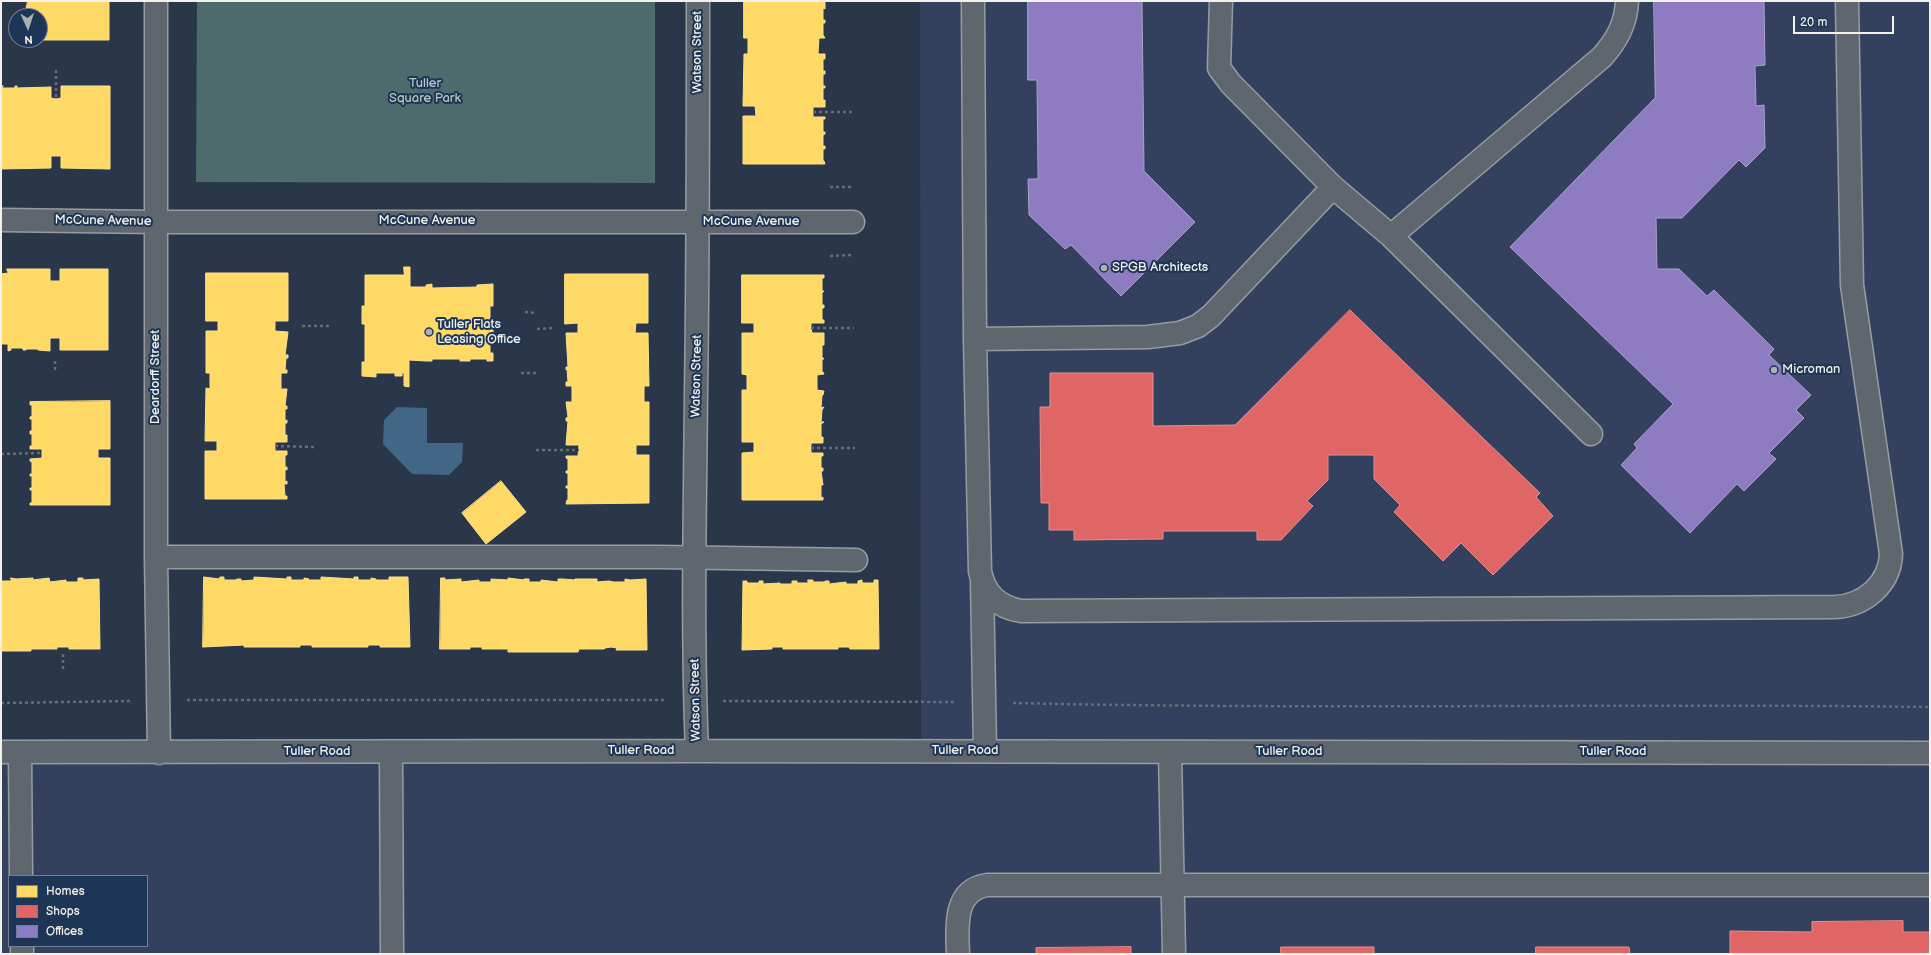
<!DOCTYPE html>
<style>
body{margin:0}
#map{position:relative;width:1931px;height:955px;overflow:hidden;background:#2a374a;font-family:"Balsamiq Sans",sans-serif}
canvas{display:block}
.frame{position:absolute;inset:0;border:2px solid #f4f1e8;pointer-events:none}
.legend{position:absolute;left:8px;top:875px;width:140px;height:72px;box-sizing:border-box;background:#1d3557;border:1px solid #738091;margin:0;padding:5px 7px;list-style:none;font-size:12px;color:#f4f1e8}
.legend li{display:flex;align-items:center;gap:8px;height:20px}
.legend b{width:20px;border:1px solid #738091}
.north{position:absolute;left:8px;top:8px;width:40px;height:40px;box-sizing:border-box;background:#1d3557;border:1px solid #738091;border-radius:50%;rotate:177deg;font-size:11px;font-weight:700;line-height:16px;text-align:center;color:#f4f1e8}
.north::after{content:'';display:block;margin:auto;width:14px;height:18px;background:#adb0b1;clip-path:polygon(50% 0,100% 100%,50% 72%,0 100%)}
.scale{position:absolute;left:1793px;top:16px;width:101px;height:18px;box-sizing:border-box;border:2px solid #f4f1e8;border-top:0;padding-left:5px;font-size:12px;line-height:14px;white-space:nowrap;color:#f4f1e8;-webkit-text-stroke:3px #1d3557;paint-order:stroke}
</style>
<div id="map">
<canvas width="1931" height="955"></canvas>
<div class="frame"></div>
<ul class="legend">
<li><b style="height:11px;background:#ffd966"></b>Homes</li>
<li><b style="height:11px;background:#e06666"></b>Shops</li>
<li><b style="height:11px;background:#8e7cc3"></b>Offices</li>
</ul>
<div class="north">N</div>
<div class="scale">20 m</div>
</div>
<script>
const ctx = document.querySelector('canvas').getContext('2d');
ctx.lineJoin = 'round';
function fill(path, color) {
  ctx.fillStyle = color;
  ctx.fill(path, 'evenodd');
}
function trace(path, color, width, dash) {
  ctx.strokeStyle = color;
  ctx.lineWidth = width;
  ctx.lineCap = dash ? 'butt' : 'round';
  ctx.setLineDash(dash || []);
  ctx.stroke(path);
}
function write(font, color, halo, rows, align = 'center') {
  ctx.font = font + ' "Balsamiq Sans",sans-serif';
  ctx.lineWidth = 4;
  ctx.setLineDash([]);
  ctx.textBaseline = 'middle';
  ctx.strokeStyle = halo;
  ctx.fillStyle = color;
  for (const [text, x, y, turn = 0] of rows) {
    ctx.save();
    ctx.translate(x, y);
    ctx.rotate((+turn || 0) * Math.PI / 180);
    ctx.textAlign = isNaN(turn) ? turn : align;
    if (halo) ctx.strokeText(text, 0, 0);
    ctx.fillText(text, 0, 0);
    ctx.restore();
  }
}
fill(new Path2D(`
 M920,1h1010v953h-1929v-208l920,-3zM9,876h138v70h-138z`), '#33415f');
fill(new Path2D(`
 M197,1h458v182l-459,-1z`), '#4d6a6c');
fill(new Path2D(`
 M397,407l30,1v35h36l-1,19 -13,13 -37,-1 -29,-30 1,-24z`), '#426786');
const homes = new Path2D(`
 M28,1h81v39h-69v-24h-12v-6h-2z
 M744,1h81v8l-2,-1v12h2v3h-2v12l2,3h-6l-1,16h7v5h-2v12h2v3h-2v12h2v2h-2v12h2v7h-12v10h12v2h-2v13h2v2l-2,1v11h2v3h-2v12h1l1,3h-82v-48h13l-1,-10h-12l1,-52h4v-16h-4z
 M3,86l-1,2h13v-2h2v2l34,-1v11l5,1 5,-1v-12h49v83l-49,-1v-12h-10v12l-50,1v-82z
 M404,267h6v20h16v-2l6,-1v4l45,-1v-2l16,-1v22h-3v13h3v20h-3v14h3v8h-6v-2h-17v2h-10v-2h-28v2h-6l-17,-1v27l-5,-1v-13h-2v3h-7v-3h-19v4l-14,-1v-14h3v-38h-3v-18h3v-31h39z
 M7,269h43v12h10v-12h48v81h-48v-12h-10v13l-12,-1v-1h-12v1h-3v-2h-12v2l-3,1v-7h-7v-70l7,-1z
 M206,273h82v48h-13v10l13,1 -3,23h3v3h-2l-1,12h2v3h-6v16h6l-2,17h2v3h-2v12l2,-1v3h-2v12h2v7h-12v9h12v4h-2v12h2v3l-2,-1v13l2,-1v3h-3l1,12h2v3h-82v-48h12v-10h-12l1,-53 4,1v-16h-4v-42h12v-10h-12z
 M565,274h83v49h-12l-1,10h13l1,53h-5v16h5v43h-13v10h13v48l-83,1 1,-4h1v-12h-2v-2h2v-13h-2v-2h2v-12l-2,-1v-2h12l1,-11h-13l2,-24h-2v-3l2,-1 -2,-15h6v-16h-6v-4h2l-1,-13 -1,1v-3h2l-2,-34h12v-10l-13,1z
 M742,275h82v3h-2v13h2l-2,2v12h2v3h-2v12h2v3h-13v5l1,5h12v12h-2v12l2,2h-2v13h1l1,2 -7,1v15l7,1 -1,4h-1l-1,13 3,-1 -2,3 -1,12h3l-3,2v13h2v6h-12v10h12v3h-2v12h2v3h-2l2,14h-2v13l2,-1v3h-81v-47l12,-1v-10h-12v-52h5v-15l-5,-1v-41h12v-10h-12z
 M110,401v48h-12v9h12v47h-80v-2h2v-13h-2v-2h2v-12h-2v-2h2v-12l-2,-1v-2l12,-1v-9h-12v-3h2v-12h-2v-3h2v-12h-2v-2l2,-1v-11h-2v-3z
 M501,481l25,31 -40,32 -24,-31z
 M204,577l15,2 1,-2h4v3h12l1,-1h4v2l13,-1v-3l33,2v-2h4v3h13v-2l5,1 -1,1h13v-3l33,2v-2h4v3h13v-2l5,1v1h13v-3h19l2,70h-30v-2h-12v2h-56v-2h-12v2h-56v-2l-41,2z
 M11,578l5,1 17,-1v2l16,-2 1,4 16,-2v2h12v-4h5v2l16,-1 1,70h-31v-2h-12v2h-26v2h-30v-70h10z
 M441,578h4v2l16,-1v3l18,-2v2h12v-3l17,1v-2l16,2v-1h5v3h12v-2l17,2v-3h5l12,1v-1h22v3l12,-1 4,1h12v-3l5,1 16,-1 1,71h-31l1,-2 -6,-1 -6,1 -1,1h-25l-1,3h-70v-3h-26v-2h-12v2h-30z
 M808,580h5v2h12v-1h4v3l17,-2v2h12v-3l4,-1v3h12v-3h4l1,69h-29l-1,-2h-11v2h-55v-2h-11v2l-30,1 1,-69h4v2h12v-2h4v3l17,-1v1h12v-3h5v2h11z`);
fill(homes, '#ffd966');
trace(homes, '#fce08d', 1);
const shops = new Path2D(`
 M1350,310l190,183 -4,4 17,19 -60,59 -32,-32 -18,18 -49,-49 6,-7 -26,-26v-24h-46v25l-21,21 6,5 -32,34h-24v-9h-94v8l-89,1v-10h-25v-27h-8l-1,-96h10v-34h103v53l82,-1z
 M1903,921v11h27v22h-200v-23l82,1v-10z
 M1131,947v7h-95v-6z
 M1281,947h93v7h-93z
 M1536,947h93l1,7h-94z`);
fill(shops, '#e06666');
trace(shops, '#e6908d', 1);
const offices = new Path2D(`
 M1028,1h114l2,170 51,51 -74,74 -50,-51 -6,4 -36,-34 -1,-36h10v-9l-1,-90h-9z
 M1654,1h110l1,64 -10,1 1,40 8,-1 1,43 -19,19 -7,-7 -57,58h-26l1,51h22l28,27 7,-6 60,59 -5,6 42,40 -15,15 8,8 -35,35 7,6 -32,32 -7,-7 -47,49 -69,-68 16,-17 -3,-4 39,-40 -163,-157 145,-149z`);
fill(offices, '#8e7cc3');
trace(offices, '#ad9fce', 1);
const minor = new Path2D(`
 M156,1v556l3,196
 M973,1l2,338 5,232c4,23 18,36 41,40l814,-4c29,-1 55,-23 56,-53l-39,-269 -5,-284
 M1221,1l-2,67 12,16 102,103 58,49 200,198
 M1,220l155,2h697
 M1391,236l211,-179c15,-17 24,-33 25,-56
 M975,339l173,-2 32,-4 18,-7 13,-10 122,-129
 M156,557h503l197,3
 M982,580l3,171
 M697,751c-5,-119 -2,-239 -1,-358 2,-131 2,-261 2,-392
 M1,752l696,-1 1233,2
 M391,752l1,202
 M1170,752l4,202
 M20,753l1,123
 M22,946v8
 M958,954c-1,-26 -5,-64 29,-69h943`);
trace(minor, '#979ca3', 25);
trace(new Path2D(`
 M56,70v29
 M813,112h41
 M830,187h23
 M830,256l23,-1
 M525,312l12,1
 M302,326h30
 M811,328h43
 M537,329l16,-1
 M55,370v-12
 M521,373h16
 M275,446l41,1
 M811,448h44
 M536,450h43
 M1,454l41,-1
 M63,669v-15
 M187,700h479
 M723,701l233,1
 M1,703l129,-2
 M1013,703c306,7 611,0 917,4`), '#666d76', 2.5, [3, 3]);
trace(minor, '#60666e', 22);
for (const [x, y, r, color] of [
 [1104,268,4,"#adb0b1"],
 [429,332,4,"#adb0b1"],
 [1774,370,4,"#adb0b1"]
]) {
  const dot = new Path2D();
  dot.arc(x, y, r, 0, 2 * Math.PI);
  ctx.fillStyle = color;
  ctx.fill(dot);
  trace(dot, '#1d3557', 1.5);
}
write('13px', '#f4f1e8', '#1d3557', [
 ["Watson Street",698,52,-90],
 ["McCune Avenue",103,221,1],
 ["McCune Avenue",427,221],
 ["McCune Avenue",751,222],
 ["Watson Street",697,376,-89],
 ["Deardorff Street",156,377,-90],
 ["Watson Street",696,700,-91],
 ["Tuller Road",641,751],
 ["Tuller Road",965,751],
 ["Tuller Road",317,752],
 ["Tuller Road",1289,752],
 ["Tuller Road",1613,752]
]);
write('13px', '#bbc5be', '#1d3557', [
 ["Tuller",425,84],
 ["Square Park",425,99]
]);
write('13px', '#f4f1e8', '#1d3557', [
 ["SPGB Architects",1112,268],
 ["Tuller Flats",437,325],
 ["Leasing Office",437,340],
 ["Microman",1782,370]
], 'left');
</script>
